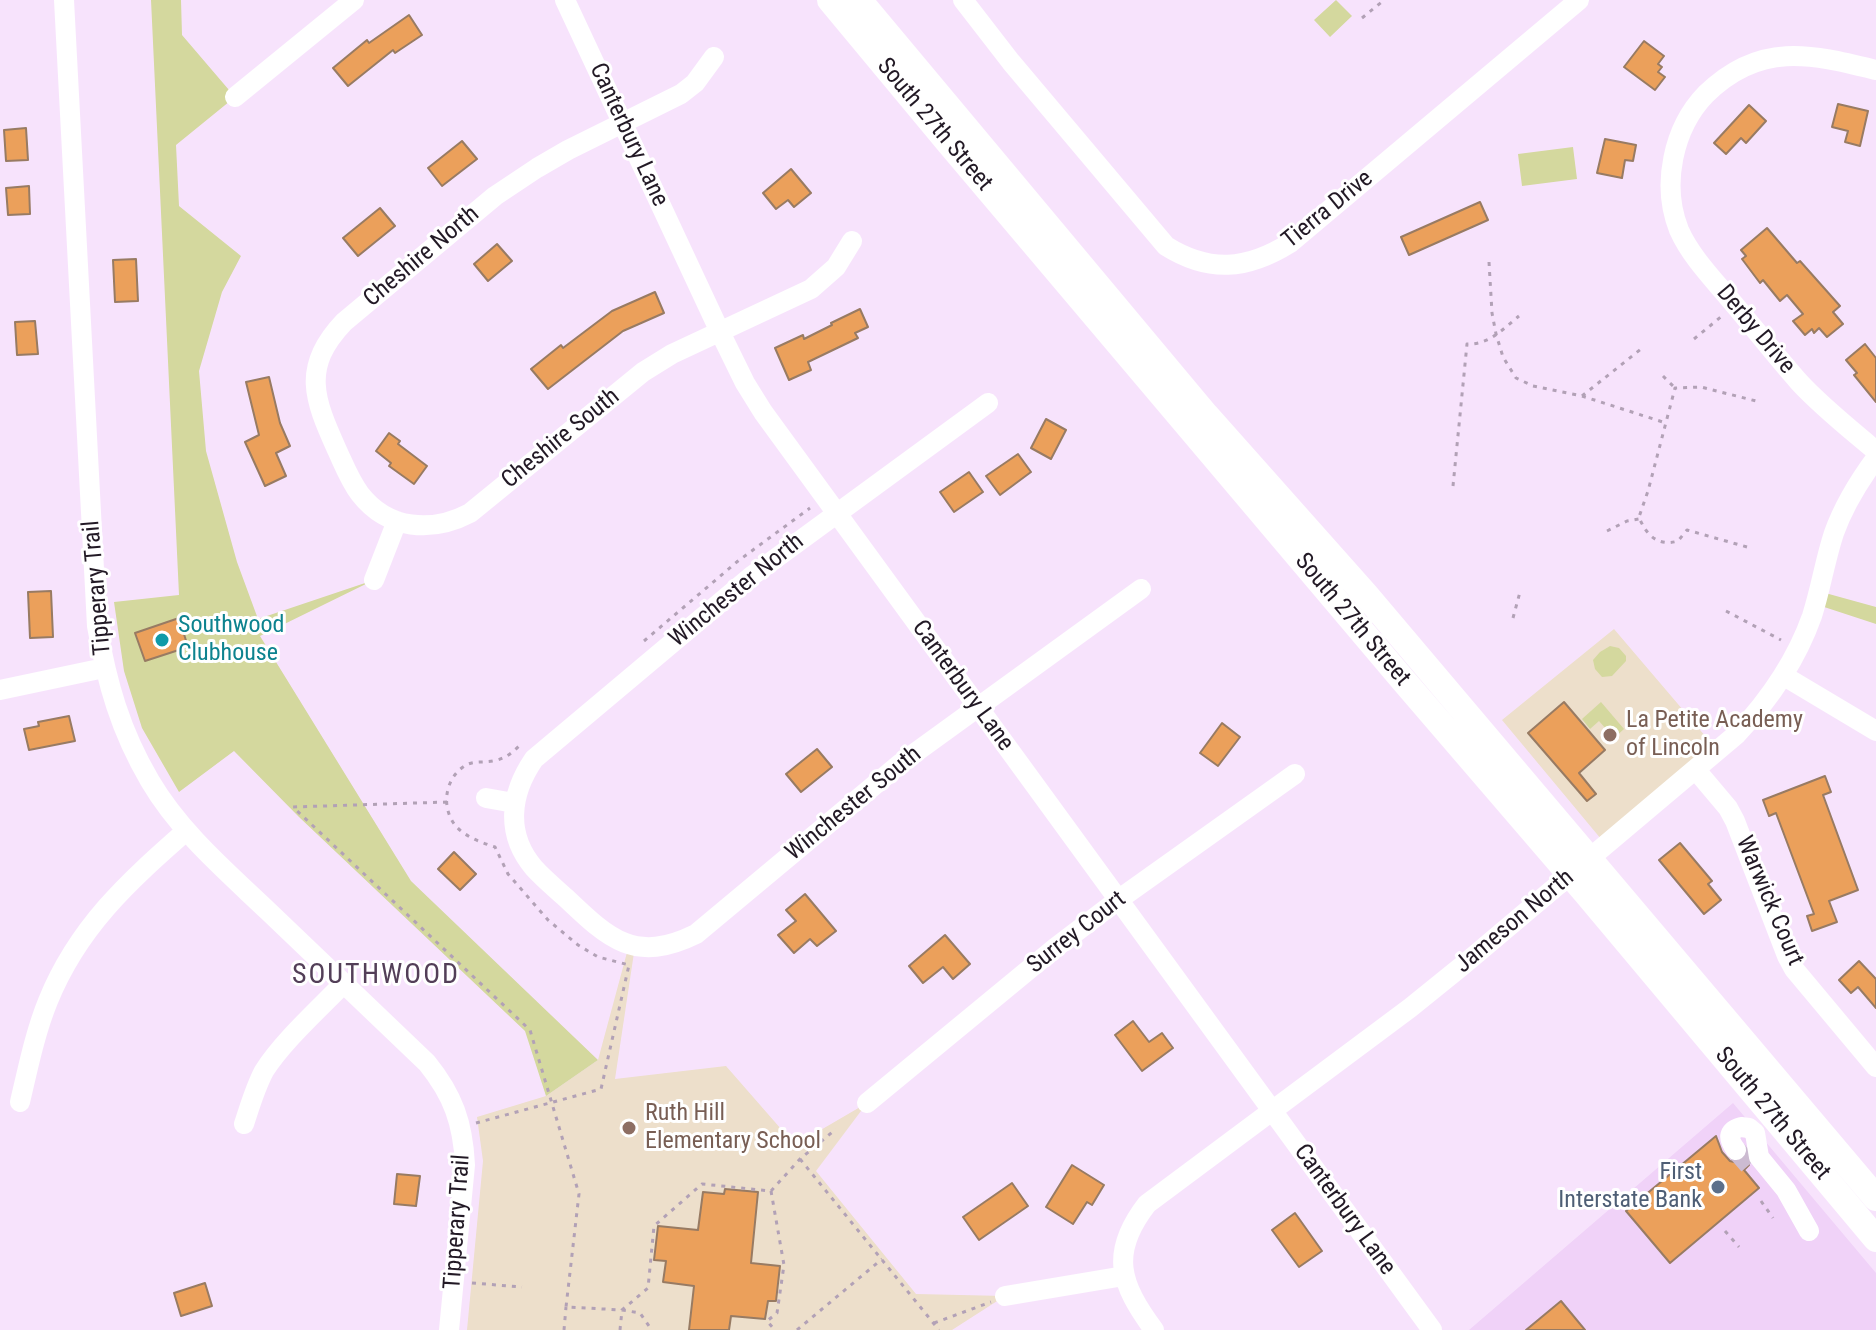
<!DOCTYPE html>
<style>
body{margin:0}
canvas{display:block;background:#f7e3fc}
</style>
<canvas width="1876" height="1330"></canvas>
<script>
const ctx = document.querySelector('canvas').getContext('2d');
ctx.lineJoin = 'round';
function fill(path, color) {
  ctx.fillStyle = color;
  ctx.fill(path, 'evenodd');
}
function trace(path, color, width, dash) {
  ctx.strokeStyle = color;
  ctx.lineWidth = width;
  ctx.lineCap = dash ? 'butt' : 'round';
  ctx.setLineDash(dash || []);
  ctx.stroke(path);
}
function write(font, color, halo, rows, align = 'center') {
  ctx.font = font + ' "Roboto Condensed",sans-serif';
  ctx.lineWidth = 6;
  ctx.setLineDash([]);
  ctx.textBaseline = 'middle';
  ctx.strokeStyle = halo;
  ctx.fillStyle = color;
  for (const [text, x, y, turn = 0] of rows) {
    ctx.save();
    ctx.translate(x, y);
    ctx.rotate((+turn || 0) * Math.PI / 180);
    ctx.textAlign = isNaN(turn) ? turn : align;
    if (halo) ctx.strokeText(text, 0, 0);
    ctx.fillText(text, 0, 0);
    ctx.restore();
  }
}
fill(new Path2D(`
 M1733,1103l143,170v57h-407z`), '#f0d2f8');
fill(new Path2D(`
 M1614,629l104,122 -112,94 -104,-125z
 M629,945l6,1 -20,133 111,-13 69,79 72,-42 -51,68 100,123 89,2 -53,34h-485l16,-169 -6,-44 69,-21 52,-36z`), '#eddfcb');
fill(new Path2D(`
 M151,0h30l1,35 53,62 -59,48 3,61 62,50 -19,36 -23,79 7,80 31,111 21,57 116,-39 -114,56 151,245 187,179 -52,36 -21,-65 -226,-214 -65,-66 -55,41 -37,-64 -18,-57 -10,-69 65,-7z
 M1336,0l16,16 -22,21 -16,-17z
 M1573,147l4,32 -55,7 -4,-32z
 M1818,591l58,16v17l-61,-20z
 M1610,646l9,2 7,8v5l-14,15 -10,1 -7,-8 -2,-9 7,-8z
 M1601,702l23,27 -10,9 -15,-17 -9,8 -8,-10z`), '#d4d89e');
const building = new Path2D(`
 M409,15l13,20 -27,18 -2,-3 -45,36 -15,-18 34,-28 2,3z
 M1644,41l20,15 -6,8 4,3 -4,5 7,5 -10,13 -31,-23z
 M1838,104l30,7 -8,35 -15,-4 3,-11 -16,-4z
 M1749,105l17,16 -20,22 -5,-5 -15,16 -12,-11z
 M26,128l2,32 -22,1 -2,-31z
 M1605,139l31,6 -3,16 -8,-1 -3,18 -25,-5z
 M462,141l15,18 -35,27 -14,-18z
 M791,169l20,24 -17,14 -6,-7 -12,9 -13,-16z
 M29,186l1,28 -22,1 -2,-27z
 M1480,202l8,18 -79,35 -8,-18z
 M380,208l15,18 -37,30 -15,-18z
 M1767,228l30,35 3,-2 40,45 -7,6 10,12 -16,13 -8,-9 -5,5 -2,-4 -7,6 -12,-14 10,-7 -16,-19 -7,6 -17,-21 -3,3 -18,-24 4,-3 -5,-6z
 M497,244l15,17 -24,20 -14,-17z
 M136,259l2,42 -23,1 -2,-42z
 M655,292l9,21 -41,18 -75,58 -17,-20 30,-24 2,3 49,-37z
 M860,309l8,18 -13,6 3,5 -50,24 3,8 -22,10 -14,-32 28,-13 1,4 28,-14 -1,-2z
 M35,321l3,33 -21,1 -2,-33z
 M1865,344l11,14v44l-22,-27 3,-2 -11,-13z
 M269,377l11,46 10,23 -14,7 10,23 -21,10 -20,-44 14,-7 -13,-53z
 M1046,419l20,11 -15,29 -20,-11z
 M389,433l11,8 -2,3 29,22 -13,18 -25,-18 2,-3 -15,-12z
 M1018,454l13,18 -31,23 -14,-19z
 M969,472l14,20 -29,20 -14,-20z
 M51,591l2,46 -23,1 -2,-46z
 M179,618l9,29 -43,14 -10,-28z
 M1564,702l41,48 -26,23 17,21 -9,7 -59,-68z
 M69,716l6,25 -46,9 -5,-21 15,-3 -1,-4z
 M1222,723l18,14 -22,29 -18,-13z
 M817,749l15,18 -31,25 -15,-18z
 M1825,776l6,16 -8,3 35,95 -29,11 8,21 -25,9 -5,-15 7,-2 -38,-101 -7,3 -6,-16z
 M1680,843l32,38 -4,3 13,16 -17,14 -45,-54z
 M454,852l22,22 -16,16 -22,-21z
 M805,894l31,37 -19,15 -7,-7 -16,14 -16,-18 18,-14 -10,-11z
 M945,935l25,29 -17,15 -10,-12 -20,16 -14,-17z
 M1859,961l17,18v29l-18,-21 -7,6 -12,-13z
 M1133,1021l16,21 13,-9 11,15 -31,23 -27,-36z
 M1716,1136l6,16 8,9 8,2 8,-5 3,7 -5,5 15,18 -89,75 -44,-52z
 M1072,1165l32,20 -12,20 -5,-3 -14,22 -27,-17z
 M397,1174l23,2 -4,30 -22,-2z
 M1012,1183l16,23 -49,34 -16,-23z
 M725,1189l33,3 -7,71 29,3 -4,35h-8l-3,18 -34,-3 -2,14h-40l5,-44 -31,-4 3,-21 -12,-1 4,-34 40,4 5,-38 21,2z
 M1295,1213l27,38 -23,16 -27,-37z
 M205,1283l7,23 -31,10 -7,-23z
 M1561,1301l24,29h-59z`);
fill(building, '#eba05b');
trace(building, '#987b63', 2);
trace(new Path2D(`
 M1736,1150l13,15`), '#ccbbd1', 20, [20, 10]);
trace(new Path2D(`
 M1362,18l21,-17
 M1489,262l3,51 4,21 7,23 13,21 17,8 49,10 84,27
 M1694,339l28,-23
 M1663,376l12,12
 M1582,396l59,-47
 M1453,486l14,-142c22,1 36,-15 52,-28
 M1607,531l20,-10 12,-2
 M1747,547l-60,-17 -9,11c-20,6 -32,-6 -39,-24l9,-26 27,-103 26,-1 59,15
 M1726,611l55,29
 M1513,618l7,-26
 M644,641l94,-80 72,-53
 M447,802l-154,5 237,223 49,164 -13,113 56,3 26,-22 6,-62 48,-42 69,7 29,-32 36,-30
 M476,1123l125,-34 28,-124 -31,-8 -20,-12 -30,-25 -40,-46 -13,-27c-12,-4 -24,-8 -34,-16 -20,-16 -19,-49 2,-64 9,-7 19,-4 30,-6 11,-2 18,-7 26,-15
 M800,1159l139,171
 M771,1191l13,74 -7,48 -10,8 8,9
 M1761,1201l12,17
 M1725,1231l14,16
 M472,1283l50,4
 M934,1323l57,-21
 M564,1330l2,-23
 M620,1330l2,-20 18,3 9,13
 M797,1330l85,-71`), '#b2a1b6', 3, [4, 6]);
trace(new Path2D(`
 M64,0l33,626c10,57 23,104 53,155 30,51 76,90 118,130 53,50 106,101 159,152 26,32 36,60 38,102l-16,165
 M565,0l155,332 25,51 18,29 669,918
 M963,0l48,62 155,184c43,27 81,24 124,-3l289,-243
 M714,57l-19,26 -14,11 -113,56 -31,18 -42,28 -151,126c-43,45 -30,77 -7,128 7,15 13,31 23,44 28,36 72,39 110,19l173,-141 29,-18 139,-65 25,-22 16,-26
 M1876,70c-65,-16 -116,-29 -170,24 -33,34 -45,91 -27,136 12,27 35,50 54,73 22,26 43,53 66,79 23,25 51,47 77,69
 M235,97l119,-97
 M988,403l-235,172 -219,184c-24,35 -29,75 0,109 10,11 21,20 32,30 43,41 69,66 130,36l205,-171 240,-174
 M374,580l23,-59
 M1784,676l92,55
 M0,690l104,-22
 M1696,770l32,38 7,13 52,135 7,13 82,98
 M486,798l28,5
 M20,1102c8,-34 15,-69 28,-101 30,-74 80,-119 138,-170
 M867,1103l188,-155 63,-48 177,-126
 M244,1124c6,-18 11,-36 20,-53 19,-30 55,-62 80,-88
 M1736,1150c-8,-11 -9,-19 5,-23l8,1 6,5 4,24 27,33 23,41
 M1005,1296l119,-20
 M1154,1330c-34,-46 -45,-77 -7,-126l263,-196 52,-42 275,-232c33,-35 59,-73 75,-118 9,-28 13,-56 22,-83 10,-28 25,-52 42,-75`), '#fff', 20);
trace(new Path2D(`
 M830,0l118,142 455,538 183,213 290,346
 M859,0l347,415 160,180 510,603`), '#fff', 26);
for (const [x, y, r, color] of [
 [162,640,8,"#0f9aa8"],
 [1610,735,8,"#8d6e63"],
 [629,1128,8,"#8d6e63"],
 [1718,1187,8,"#5c6f8a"]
]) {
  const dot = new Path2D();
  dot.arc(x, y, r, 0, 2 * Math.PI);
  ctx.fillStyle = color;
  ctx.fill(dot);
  trace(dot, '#fff', 3);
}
write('24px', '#221925', '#fff', [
 ["South 27th Street",934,125,50],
 ["Canterbury Lane",628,135,65],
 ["Tierra Drive",1328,210,-39],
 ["Cheshire North",422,257,-40],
 ["Derby Drive",1755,330,50],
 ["Cheshire South",561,439,-39],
 ["Tipperary Trail",98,588,-95],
 ["Winchester North",737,591,-39],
 ["South 27th Street",1352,620,50],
 ["Canterbury Lane",962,686,54],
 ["Winchester South",854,804,-39],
 ["Warwick Court",1769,901,67],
 ["Jameson North",1515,922,-40],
 ["Surrey Court",1077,933,-38],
 ["South 27th Street",1772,1114,50],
 ["Canterbury Lane",1344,1210,54],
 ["Tipperary Trail",458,1222,-86]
]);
write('24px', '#0d838f', '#fff', [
 ["Southwood",178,626],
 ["Clubhouse",178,654]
], 'left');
write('24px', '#785e54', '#fff', [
 ["La Petite Academy",1626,721],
 ["of Lincoln",1626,749],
 ["Ruth Hill",645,1114],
 ["Elementary School",645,1142]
], 'left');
write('24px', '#4e5e75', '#fff', [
 ["First",1702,1173],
 ["Interstate Bank",1702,1201]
], 'right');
ctx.letterSpacing = '2px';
write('28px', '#533f58', '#fff', [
 ["SOUTHWOOD",376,976]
]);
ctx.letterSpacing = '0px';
</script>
